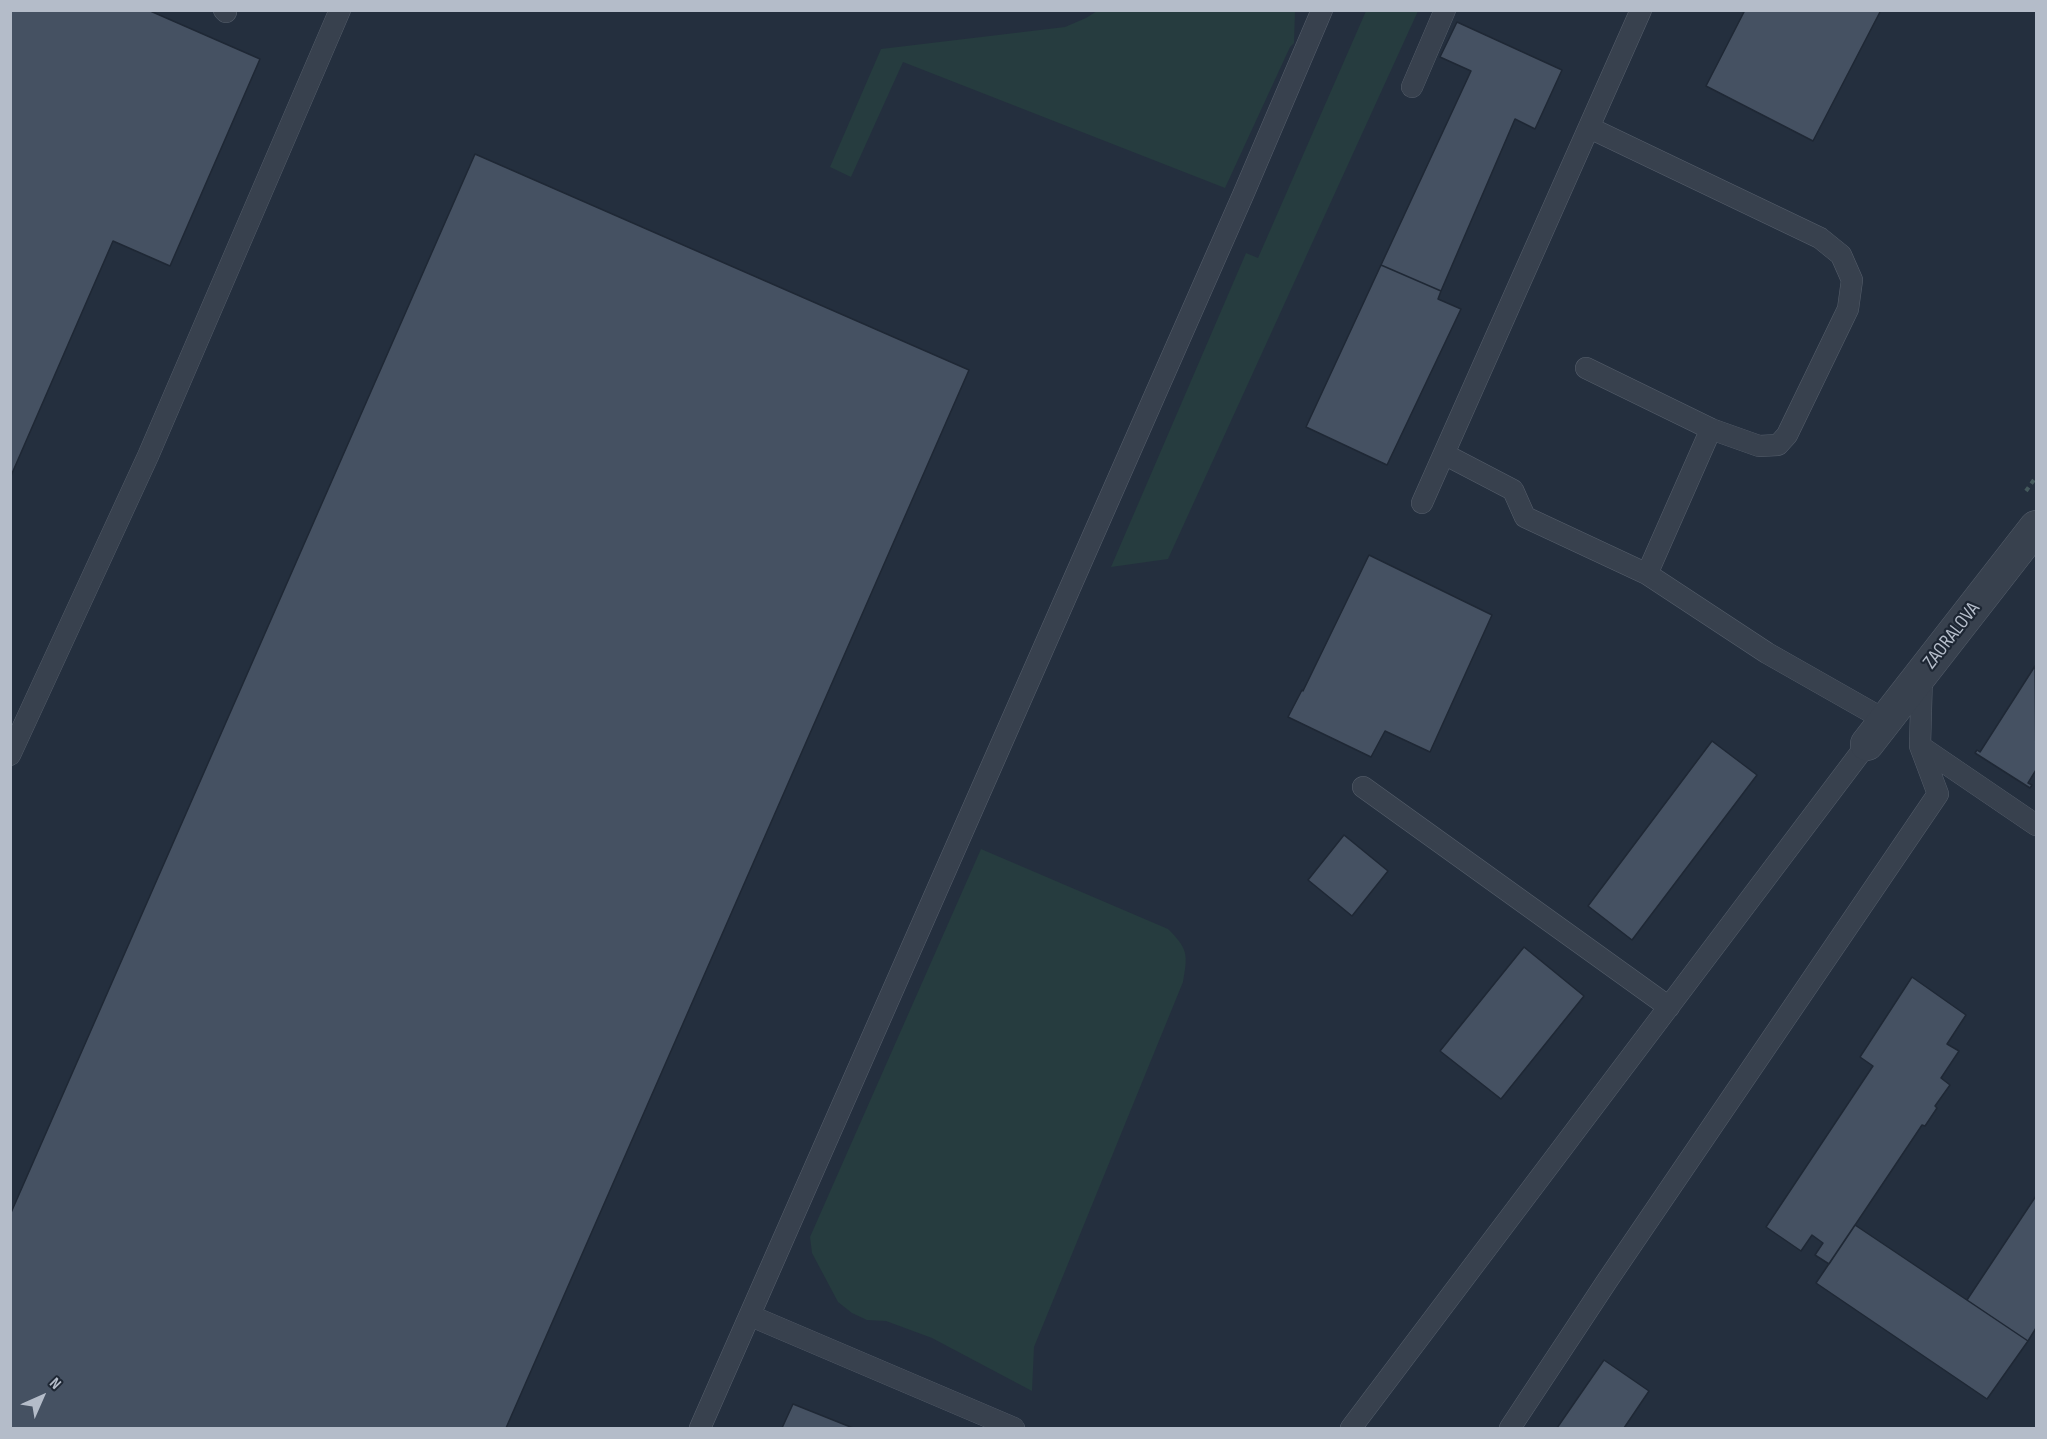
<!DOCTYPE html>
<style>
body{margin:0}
#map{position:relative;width:2047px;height:1439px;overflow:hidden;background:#242f3e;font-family:"Sofia Sans Condensed",sans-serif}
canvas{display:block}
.frame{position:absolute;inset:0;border:12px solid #b4bcc9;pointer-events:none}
.north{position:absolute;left:12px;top:1367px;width:60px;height:60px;-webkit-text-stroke:4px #1d2633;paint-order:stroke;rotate:45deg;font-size:16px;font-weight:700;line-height:24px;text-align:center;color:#b4bcc9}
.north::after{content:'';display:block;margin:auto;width:21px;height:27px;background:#b4bcc9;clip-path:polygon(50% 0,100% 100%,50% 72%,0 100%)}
</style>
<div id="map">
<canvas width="2047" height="1439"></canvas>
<div class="frame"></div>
<div class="north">N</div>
</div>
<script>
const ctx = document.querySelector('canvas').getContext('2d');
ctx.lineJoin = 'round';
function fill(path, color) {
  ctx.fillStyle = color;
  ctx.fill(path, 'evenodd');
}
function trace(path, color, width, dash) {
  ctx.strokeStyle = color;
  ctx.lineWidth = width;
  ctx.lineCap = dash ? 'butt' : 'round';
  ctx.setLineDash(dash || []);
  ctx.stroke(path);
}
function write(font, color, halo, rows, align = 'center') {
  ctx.font = font + ' "Sofia Sans Condensed",sans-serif';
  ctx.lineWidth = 4.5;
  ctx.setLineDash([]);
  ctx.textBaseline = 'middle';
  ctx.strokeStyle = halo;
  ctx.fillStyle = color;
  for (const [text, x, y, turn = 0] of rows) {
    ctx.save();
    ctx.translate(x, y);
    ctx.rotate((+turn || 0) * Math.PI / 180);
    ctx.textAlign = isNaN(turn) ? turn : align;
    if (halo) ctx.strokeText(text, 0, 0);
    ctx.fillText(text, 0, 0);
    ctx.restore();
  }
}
fill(new Path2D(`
 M1097,11h198l-1,32 -4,4 -65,141 -322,-126 -52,115 -21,-10 51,-118 184,-22 21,-9z
 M1366,11h52l-250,548 -57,8 135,-314 12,5z
 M981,849l187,80c20,20 20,25 15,53l-149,365 -2,44 -100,-53 -46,-17 -19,-1 -15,-7 -14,-11 -26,-49 -2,-16z`), '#263c3f');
const building = new Path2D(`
 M10,10h138l112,49 -90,207 -57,-25 -103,237z
 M1745,10h136l-68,131 -107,-55z
 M1457,22l105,48 -27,59 -20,-10 -74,172 -60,-26 90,-194 -31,-14z
 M475,154l494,216 -463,1058h-496v-213z
 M1381,265l60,26 -3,8 23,10 -74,156 -81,-38z
 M1369,555l123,60 -62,137 -45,-21 -14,26 -83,-40 14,-27 1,1z
 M2035,666l1,104 -8,13 4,2 -2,3 -55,-35 2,-3 3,2z
 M1712,741l45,34 -125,165 -44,-34z
 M1344,835l44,36 -36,45 -44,-36z
 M1524,947l60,49 -83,103 -61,-48z
 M1912,977l54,38 -19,29 12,7 -18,27 9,7 -15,21 2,2 -12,18 -3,-1 -93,139 -14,-9 8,-12 -11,-8 -11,16 -35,-24 107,-161 -13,-9z
 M2036,1196v132l-8,13 -61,-41z
 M1855,1225l173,116 -41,58 -171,-116z
 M1604,1360l45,31 -25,37h-67z
 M793,1404l60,24h-71z`);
fill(building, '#455162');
trace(building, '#1f2835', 1.5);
const service = new Path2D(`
 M224,10l2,2
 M1412,87l33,-77
 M1586,368l125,61 48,17 19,-1 9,-10 61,-126 4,-29 -11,-25 -21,-17 -230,-110
 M1444,454l69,36 12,27 122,57 120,79 118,67
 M1422,503l219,-493
 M1647,574l64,-145
 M1920,746l116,79
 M10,755l138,-299 192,-446
 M1363,787l306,220
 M751,1316l263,112
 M700,1428l543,-1233 79,-185
 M1351,1428l516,-684
 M1510,1428l97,-147 331,-487 -18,-48 2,-72`);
const minor = new Path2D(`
 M1867,744l169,-217`);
trace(service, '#565f6c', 22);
trace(minor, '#565f6c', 34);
trace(new Path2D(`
 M2026,491l10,-14`), '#44595c', 4, [4.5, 4.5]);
trace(service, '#38414e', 21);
trace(minor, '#38414e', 33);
write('20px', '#b4bcc9', '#1d2633', [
 ["ZAORALOVA",1952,636,-52]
]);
</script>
